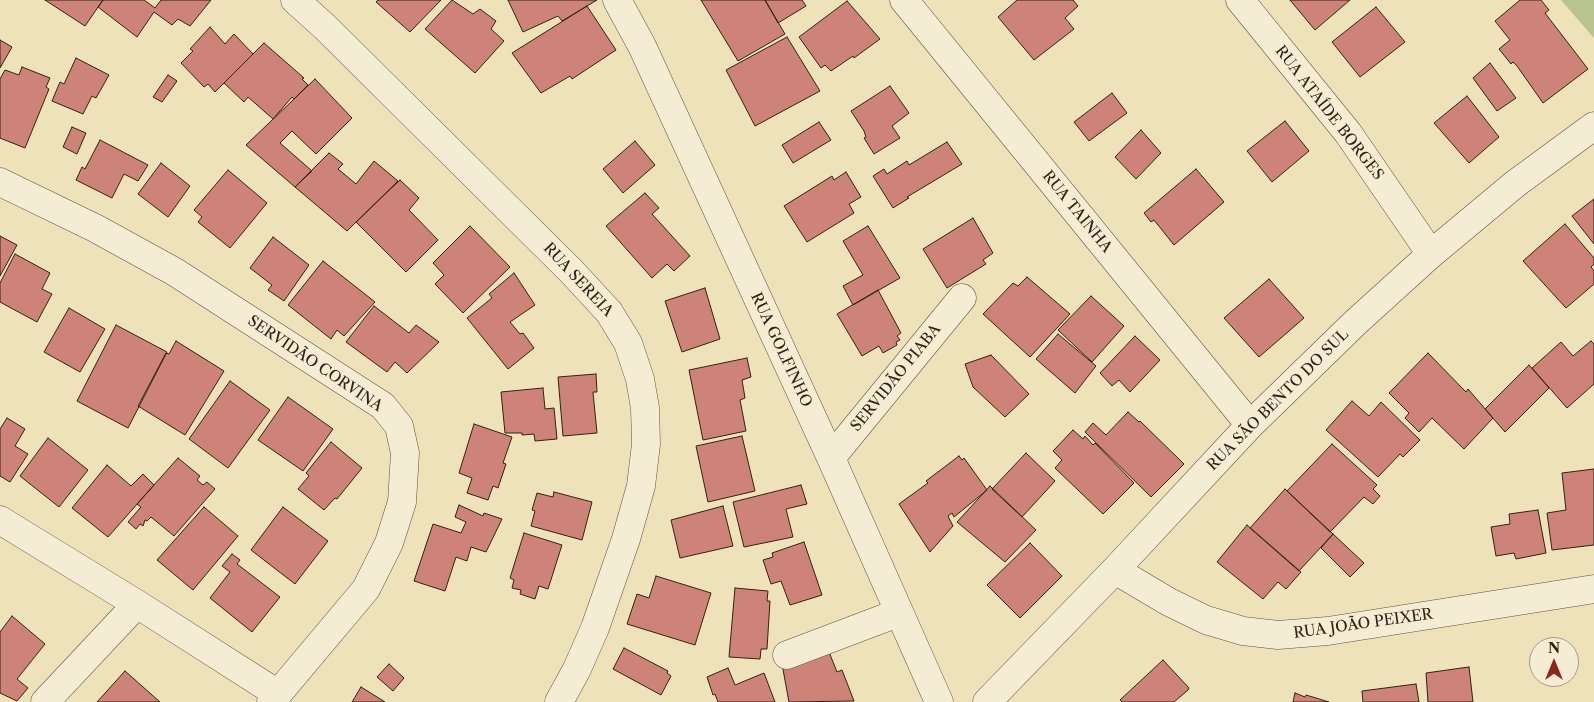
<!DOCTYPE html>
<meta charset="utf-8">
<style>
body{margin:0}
#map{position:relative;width:1594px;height:702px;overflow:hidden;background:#eee2bb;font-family:"Libre Caslon Text",serif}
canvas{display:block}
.north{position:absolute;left:1529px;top:637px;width:50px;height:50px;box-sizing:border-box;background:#f4ecd3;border:1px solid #a79b86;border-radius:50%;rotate:0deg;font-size:14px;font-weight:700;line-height:20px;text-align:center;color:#332113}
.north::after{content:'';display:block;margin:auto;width:18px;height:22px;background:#8f2418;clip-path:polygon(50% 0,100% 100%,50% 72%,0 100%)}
</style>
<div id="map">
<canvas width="1594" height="702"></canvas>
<div class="north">N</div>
</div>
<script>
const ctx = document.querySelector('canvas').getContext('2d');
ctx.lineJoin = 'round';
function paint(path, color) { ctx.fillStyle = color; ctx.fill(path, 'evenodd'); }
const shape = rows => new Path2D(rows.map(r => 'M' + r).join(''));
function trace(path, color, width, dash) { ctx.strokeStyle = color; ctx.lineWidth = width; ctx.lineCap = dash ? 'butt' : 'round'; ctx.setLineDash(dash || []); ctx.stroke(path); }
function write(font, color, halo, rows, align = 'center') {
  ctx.font = font + ' "Libre Caslon Text",serif'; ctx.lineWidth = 4; ctx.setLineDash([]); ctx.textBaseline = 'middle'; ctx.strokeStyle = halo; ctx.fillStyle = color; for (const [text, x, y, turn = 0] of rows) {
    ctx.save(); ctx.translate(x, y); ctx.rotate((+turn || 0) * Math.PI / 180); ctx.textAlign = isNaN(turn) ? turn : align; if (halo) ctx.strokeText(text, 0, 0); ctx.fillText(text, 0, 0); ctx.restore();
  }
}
paint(shape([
 [1561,0,1594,0,1594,38]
]), '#b9c390');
const building = shape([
 [45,0,103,0,85,26,45,0],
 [103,0,144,0,155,8,161,0,211,0,190,26,178,19,172,25,154,12,137,37,98,7,103,0],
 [378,0,441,0,410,32,376,2,378,0],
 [452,0,473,14,480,9,496,21,491,29,504,41,475,73,425,29,452,0],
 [508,0,597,0,562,21,558,16,523,32,508,0],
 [701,0,765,0,785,34,738,61,701,0],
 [765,0,802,0,806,6,778,23,765,0],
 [1017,0,1073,0,1078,6,1065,18,1074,29,1034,60,998,17,1017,0],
 [1290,0,1350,0,1315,30,1290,0],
 [1520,0,1541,0,1549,10,1545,13,1588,69,1543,103,1517,66,1513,62,1511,64,1499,49,1510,40,1495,21,1520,0],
 [847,1,880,39,854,58,853,56,831,71,825,65,821,68,799,37,847,1],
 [587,6,616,50,572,79,570,76,541,93,512,53,587,6],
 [1376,7,1405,42,1360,77,1332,42,1376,7],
 [210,27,225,44,234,34,253,54,215,92,208,84,204,87,181,63,193,51,190,49,210,27],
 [787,37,820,91,755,126,726,70,787,37],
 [0,40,12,47,0,68,0,40],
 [264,43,304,78,302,79,308,85,294,99,292,97,273,119,248,97,244,102,224,83,264,43],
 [76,58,109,75,96,98,92,96,83,114,52,101,60,82,64,84,76,58],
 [1490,63,1516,98,1497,111,1473,78,1490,63],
 [22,67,50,78,46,87,49,89,25,148,0,138,0,79,5,70,19,75,22,67],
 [168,75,177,81,162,102,153,97,168,75],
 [315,79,352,118,316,154,292,131,280,143,312,171,295,187,246,145,315,79],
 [890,86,909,113,892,126,900,138,874,154,864,138,866,137,864,131,851,111,890,86],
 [1112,93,1127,113,1089,141,1074,122,1112,93],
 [1467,96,1499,137,1469,163,1434,123,1467,96],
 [1285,121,1309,151,1272,182,1247,151,1285,121],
 [819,122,831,140,793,163,782,145,819,122],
 [72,127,86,133,77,154,63,147,72,127],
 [1141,130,1161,153,1136,179,1115,157,1141,130],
 [100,140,148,165,138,181,124,174,112,198,76,180,82,167,85,169,100,140],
 [635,141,655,165,623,193,603,169,635,141],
 [947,142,962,164,907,197,909,198,893,208,873,176,884,169,887,174,907,161,909,165,947,142],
 [329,153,343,164,338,169,356,184,374,161,398,181,347,231,295,187,329,153],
 [161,163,190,186,168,217,138,194,161,163],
 [1196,169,1224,202,1174,245,1154,220,1151,222,1144,213,1196,169],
 [228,170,267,203,230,248,198,222,202,217,194,210,228,170],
 [846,172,861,197,849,204,854,213,807,242,784,206,832,176,834,180,846,172],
 [400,180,419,198,409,210,438,240,406,272,356,222,400,180],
 [645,193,659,208,652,214,690,256,674,271,667,264,652,278,606,226,645,193],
 [1594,199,1594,244,1572,216,1594,199],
 [973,218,993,253,983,260,986,264,947,288,923,249,973,218],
 [1565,224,1594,258,1594,264,1591,267,1594,271,1594,284,1566,308,1523,261,1565,224],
 [470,226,510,267,463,313,435,284,444,275,433,263,470,226],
 [868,226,900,278,853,305,843,286,863,275,843,241,868,226],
 [0,236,17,245,0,276,0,236],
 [273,237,309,265,284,301,268,290,272,285,250,268,273,237],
 [15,254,50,273,42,289,52,294,37,322,0,302,0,283,15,254],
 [323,261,375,302,344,336,337,330,331,339,288,305,323,261],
 [514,273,535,305,510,322,520,334,523,333,534,348,508,369,467,318,492,298,489,294,514,273],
 [1027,277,1070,314,1030,357,983,314,1013,283,1018,286,1027,277],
 [1269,279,1304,318,1259,357,1224,318,1269,279],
 [705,288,720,339,682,352,665,301,705,288],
 [878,290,901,333,897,336,900,340,896,342,897,345,883,353,879,346,862,356,837,314,878,290],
 [1091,296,1124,326,1092,362,1058,330,1091,296],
 [374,306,409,333,416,325,439,342,407,373,395,362,387,372,346,342,374,306],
 [69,308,105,329,80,372,44,352,69,308],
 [116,325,167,352,128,428,77,401,116,325],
 [1058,334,1096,366,1075,393,1036,359,1058,334],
 [1135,336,1160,360,1130,392,1119,380,1112,386,1100,373,1135,336],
 [176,341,224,371,185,435,138,406,166,353,169,354,176,341],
 [1591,341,1594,344,1594,384,1567,408,1532,368,1561,342,1573,356,1591,341],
 [1428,353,1466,392,1468,389,1493,418,1464,449,1432,418,1419,432,1405,418,1409,413,1389,393,1428,353],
 [991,355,1029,394,1005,417,973,387,965,364,991,355],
 [747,358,751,377,742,380,745,398,740,400,746,431,703,440,689,370,747,358],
 [1529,365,1549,388,1505,432,1485,409,1529,365],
 [596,374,597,392,593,392,597,433,563,436,558,377,596,374],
 [230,381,270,410,228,468,189,439,230,381],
 [543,388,545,409,554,408,557,439,535,441,534,434,522,435,522,433,505,433,501,392,543,388],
 [288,397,333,429,303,471,258,440,288,397],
 [1352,401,1369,416,1381,402,1420,440,1403,457,1400,454,1378,477,1326,430,1352,401],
 [1128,412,1139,422,1140,421,1184,464,1151,497,1085,432,1093,423,1106,435,1128,412],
 [7,418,25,429,15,446,28,454,10,482,0,476,0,429,7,418],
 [474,424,512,437,503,463,506,464,498,488,493,486,488,500,467,493,472,478,459,473,474,424],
 [1073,430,1083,439,1085,436,1093,445,1095,443,1134,483,1103,514,1055,468,1062,460,1053,451,1073,430],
 [742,436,755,491,708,502,696,446,742,436],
 [48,438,88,470,59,507,20,476,48,438],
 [331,442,362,468,337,499,335,498,324,510,298,489,309,476,306,473,331,442],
 [1332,444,1377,485,1373,489,1380,496,1373,504,1364,497,1330,532,1287,491,1332,444],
 [1026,453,1055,481,1022,517,992,489,1026,453],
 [959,456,962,460,964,458,987,490,954,517,952,513,948,516,953,526,930,552,899,504,928,483,926,481,959,456],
 [178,458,200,476,197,480,203,485,207,482,215,489,174,536,151,517,147,521,145,520,143,526,140,524,136,529,128,522,141,507,137,504,178,458],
 [107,465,131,486,143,474,154,485,108,537,72,508,107,465],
 [1594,469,1594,545,1552,550,1547,513,1566,510,1562,473,1594,469],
 [801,485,807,504,786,509,793,537,744,547,733,502,801,485],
 [990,486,1036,530,1005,562,957,522,990,486],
 [1285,489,1333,534,1299,571,1250,528,1285,489],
 [554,492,592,502,582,540,531,526,535,511,532,510,537,493,553,497,554,492],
 [459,505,483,516,484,513,502,519,486,552,471,547,467,561,456,557,445,591,414,581,433,524,461,533,466,522,455,517,459,505],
 [723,506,733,546,680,558,671,520,723,506],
 [204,507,238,536,193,590,157,560,204,507],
 [283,507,328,541,295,584,251,550,283,507],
 [1538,510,1546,553,1516,559,1514,553,1496,556,1491,527,1510,524,1509,514,1538,510],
 [1247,525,1301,572,1286,589,1278,582,1263,599,1217,562,1247,525],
 [524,533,562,545,548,589,539,586,535,599,520,594,521,590,512,588,514,580,510,578,524,533],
 [1333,534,1364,563,1350,577,1321,548,1333,534],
 [804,542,822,595,790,605,781,581,771,584,763,560,773,557,772,553,804,542],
 [1030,543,1062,576,1020,618,987,585,1030,543],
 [232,554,240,560,237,564,280,597,252,632,210,598,230,572,222,566,232,554],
 [656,576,711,593,695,645,627,624,637,594,649,598,656,576],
 [735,588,768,591,767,601,770,601,767,649,761,649,760,659,729,657,735,588],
 [12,616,45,644,17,679,28,688,17,701,0,693,0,632,12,616],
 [827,647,837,672,842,670,854,701,789,702,782,664,827,647],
 [624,648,668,671,667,673,671,676,661,695,613,669,624,648],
 [1163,660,1189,688,1188,690,1174,702,1122,702,1120,700,1163,660],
 [389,664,404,678,393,691,377,677,389,664],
 [1469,667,1473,702,1428,702,1426,673,1469,667],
 [728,668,735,685,764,673,775,702,718,702,715,694,713,695,707,677,728,668],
 [125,671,160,702,97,702,125,671],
 [1416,684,1419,702,1363,702,1362,691,1416,684],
 [361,687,385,702,352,702,361,687],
 [1295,693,1305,697,1306,695,1329,702,1293,702,1295,693]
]);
paint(building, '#cd8377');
trace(building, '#332113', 1);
const minor = shape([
 [295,0,325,27,572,272,609,312,628,343,640,379,645,408,646,444,641,486,626,539,595,628,577,669,559,702],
 [617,0,642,46,831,458,939,702],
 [904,0,1250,425],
 [1240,0,1348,133,1431,254],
 [0,182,95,228,175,272,383,406,399,426,405,453,402,502,389,543,366,589,271,702],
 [831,458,962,298],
 [0,520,137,604,278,694],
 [1115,570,1169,602,1206,620,1243,631,1278,635,1328,631,1594,589],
 [787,655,898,613],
 [45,702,137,604],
 [987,702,1115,570,1250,425,1356,322,1431,254,1515,184,1594,126]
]);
trace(minor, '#62513d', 29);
trace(minor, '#f4ecd3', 28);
write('15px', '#332113', '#f4ecd3', [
 ["RUA ATAÍDE BORGES",1329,113,52],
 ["RUA TAINHA",1077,212,51],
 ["RUA SEREIA",578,280,47],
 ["RUA GOLFINHO",781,350,65],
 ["SERVIDÃO CORVINA",315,364,34],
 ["SERVIDÃO PIABA",896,378,-51],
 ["RUA SÃO BENTO DO SUL",1278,400,-45],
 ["RUA JOÃO PEIXER",1363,624,-8]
]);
</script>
